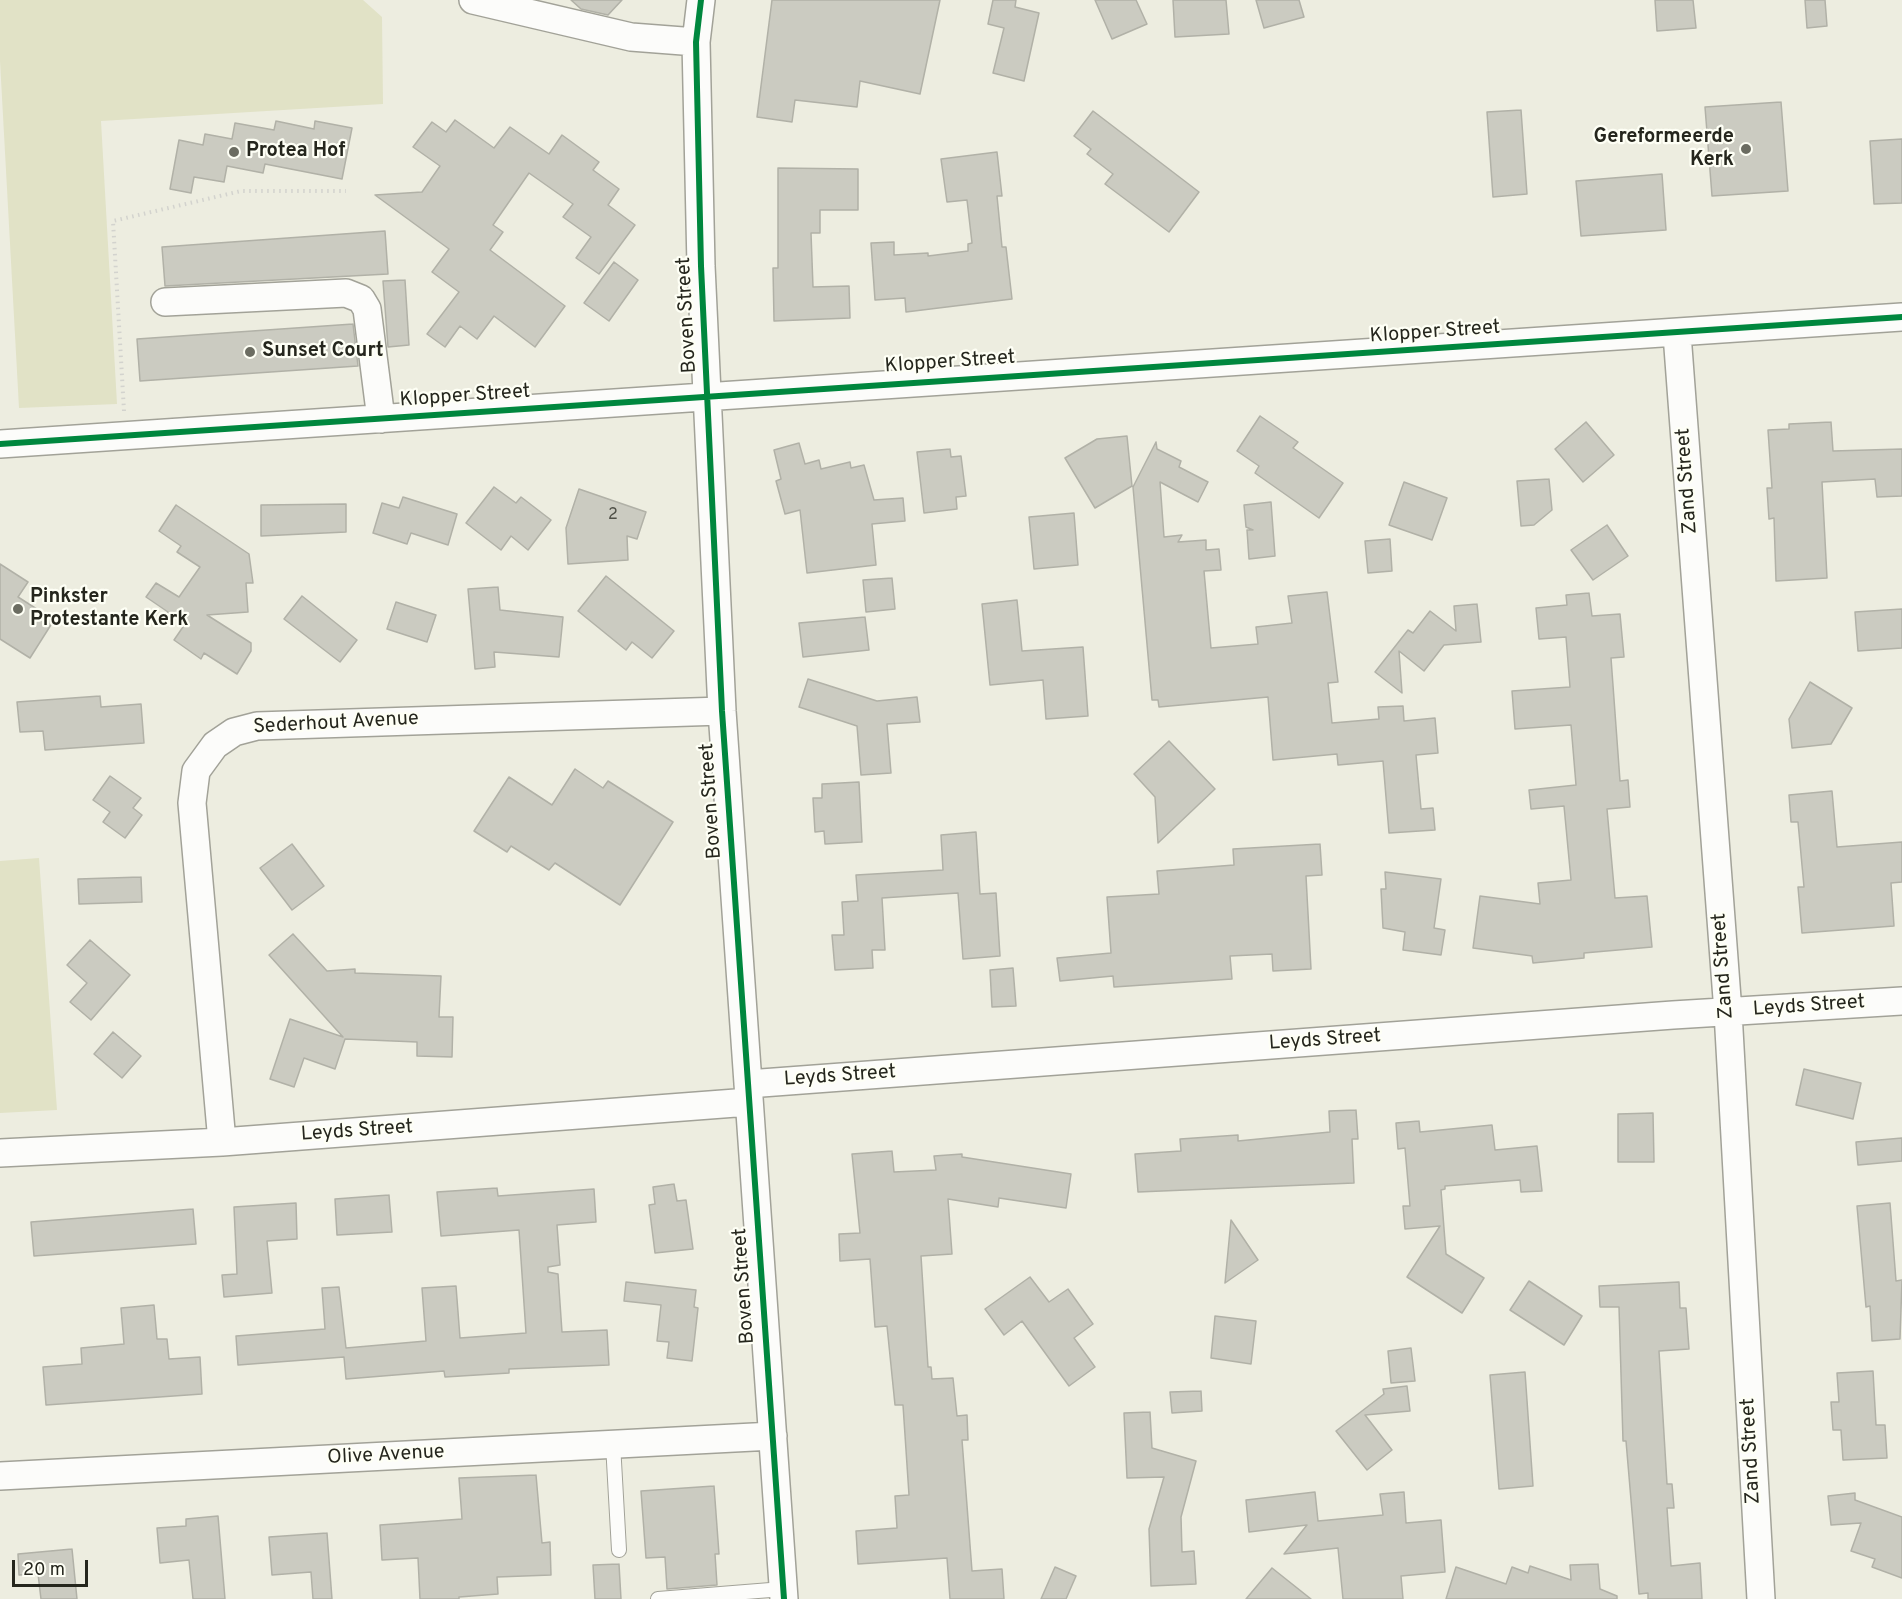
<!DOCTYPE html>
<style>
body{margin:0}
#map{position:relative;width:1902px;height:1599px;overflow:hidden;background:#edede0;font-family:Overpass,sans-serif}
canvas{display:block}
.scale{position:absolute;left:12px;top:1560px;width:76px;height:27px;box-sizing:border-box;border:3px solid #25261d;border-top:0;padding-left:8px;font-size:18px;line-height:21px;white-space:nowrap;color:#25261d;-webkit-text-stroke:4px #fefff5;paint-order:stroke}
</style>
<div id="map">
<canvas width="1902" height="1599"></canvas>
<div class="scale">20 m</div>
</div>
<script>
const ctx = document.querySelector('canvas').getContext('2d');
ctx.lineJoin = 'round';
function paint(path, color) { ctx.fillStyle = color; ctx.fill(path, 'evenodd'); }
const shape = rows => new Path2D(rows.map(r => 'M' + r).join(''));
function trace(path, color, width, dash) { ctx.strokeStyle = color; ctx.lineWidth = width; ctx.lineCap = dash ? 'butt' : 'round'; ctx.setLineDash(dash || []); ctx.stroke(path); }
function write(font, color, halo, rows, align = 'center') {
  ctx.font = font + ' Overpass,sans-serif'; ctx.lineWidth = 4.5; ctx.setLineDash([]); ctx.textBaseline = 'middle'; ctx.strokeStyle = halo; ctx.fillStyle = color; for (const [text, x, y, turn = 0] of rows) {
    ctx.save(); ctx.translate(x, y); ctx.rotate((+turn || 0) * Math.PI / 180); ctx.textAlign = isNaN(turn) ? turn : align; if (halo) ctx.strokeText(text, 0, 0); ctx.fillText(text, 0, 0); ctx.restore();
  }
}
paint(shape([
 [0,0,363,0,382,17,383,104,101,121,117,404,19,408,0,61],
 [39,858,57,1110,0,1113,0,861]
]), '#e1e2c6');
const building = shape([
 [571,0,622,0,608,15,581,9,571,0],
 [772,0,940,0,920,94,860,81,857,107,795,100,792,122,757,117,772,0],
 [993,0,1016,0,1015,7,1039,13,1024,81,993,73,1004,28,988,24,993,0],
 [1095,0,1136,0,1147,24,1112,39,1095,0],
 [1173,0,1226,0,1229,34,1175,37,1173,0],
 [1256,0,1299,0,1304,17,1264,28,1256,0],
 [1655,0,1693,0,1696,28,1657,31,1655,0],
 [1805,0,1825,0,1827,26,1807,28,1805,0],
 [1781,102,1788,191,1712,196,1705,107,1781,102],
 [1521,110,1527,194,1493,197,1487,112,1521,110],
 [1093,111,1199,192,1169,232,1105,184,1113,174,1087,154,1091,149,1074,136,1093,111],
 [455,120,494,148,510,127,549,154,562,135,599,162,593,170,619,189,608,205,635,225,599,274,576,258,591,237,563,217,573,204,529,173,493,225,503,232,490,250,565,306,535,347,494,316,477,339,460,326,445,347,427,334,459,292,432,272,449,249,375,195,422,192,440,166,413,147,432,122,446,132,455,120],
 [276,121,314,129,315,121,352,128,342,179,265,164,263,173,227,166,224,182,194,177,191,193,170,189,179,140,203,145,205,134,232,139,235,123,274,130,276,121],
 [1902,139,1902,203,1874,204,1870,141,1902,139],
 [997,152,1002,196,997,196,1002,247,1006,247,1012,299,906,312,905,298,875,300,871,243,894,242,894,255,928,253,928,256,968,251,968,244,972,243,967,200,947,202,941,159,997,152],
 [778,168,858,169,858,210,820,210,820,233,811,233,813,287,849,286,850,318,774,321,773,268,778,268,778,168],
 [1662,174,1666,230,1581,236,1576,181,1662,174],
 [385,231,388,274,165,286,162,247,385,231],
 [614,262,638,280,609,321,584,303,614,262],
 [405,280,409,345,388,347,383,281,405,280],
 [353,324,358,366,140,381,137,339,353,324],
 [1260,416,1298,442,1293,448,1343,483,1319,518,1255,473,1259,466,1237,451,1260,416],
 [1586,422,1614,455,1583,482,1555,449,1586,422],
 [1831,422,1833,451,1902,449,1902,496,1877,497,1875,479,1822,482,1827,578,1776,581,1774,518,1769,519,1767,488,1772,488,1768,430,1789,429,1789,424,1831,422],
 [1127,436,1132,486,1095,508,1065,458,1097,439,1127,436],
 [1156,442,1157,449,1181,461,1179,467,1208,482,1198,502,1160,482,1164,537,1182,535,1178,542,1206,540,1206,550,1219,549,1221,570,1204,571,1211,648,1258,644,1256,627,1292,623,1288,596,1327,592,1338,682,1328,683,1332,723,1379,719,1378,707,1403,706,1404,721,1435,718,1438,753,1416,755,1421,809,1433,808,1435,830,1389,833,1383,761,1338,765,1337,754,1273,760,1268,697,1159,707,1158,700,1152,700,1133,487,1156,442],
 [799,443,805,464,819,460,821,469,850,462,851,468,864,465,874,500,903,498,905,521,872,524,876,565,807,573,800,510,785,514,776,481,781,479,774,450,799,443],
 [950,449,951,457,961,456,966,496,956,497,957,509,924,513,917,452,950,449],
 [1549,479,1552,510,1534,525,1521,526,1517,481,1549,479],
 [1404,482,1447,498,1432,540,1389,525,1404,482],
 [494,487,516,503,521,497,551,520,528,550,511,536,501,550,466,523,494,487],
 [579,489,646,512,637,539,627,536,628,560,568,564,566,528,579,489],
 [403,497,457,514,448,545,411,533,407,544,373,533,382,503,399,508,403,497],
 [1271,502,1275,556,1249,559,1247,530,1253,530,1246,527,1244,505,1271,502],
 [346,504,346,532,261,536,261,505,346,504],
 [176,505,249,554,253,583,246,583,248,612,207,615,251,643,251,651,237,674,204,653,201,659,174,640,185,624,175,617,164,618,168,612,146,597,156,583,179,597,200,567,177,552,181,546,159,531,176,505],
 [1074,513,1078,565,1034,569,1029,517,1074,513],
 [1607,525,1628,556,1593,580,1571,550,1607,525],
 [1390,539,1392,571,1368,573,1365,541,1390,539],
 [0,564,28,582,18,597,54,620,30,658,0,639,0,564],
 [606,576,674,631,652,658,632,642,626,650,578,611,606,576],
 [892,578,895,609,866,612,863,580,892,578],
 [498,587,500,610,563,617,559,657,494,652,495,667,475,669,468,589,498,587],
 [1589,593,1592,616,1620,614,1624,657,1611,658,1620,781,1628,780,1630,807,1607,809,1615,898,1647,896,1652,947,1584,953,1584,958,1533,963,1532,956,1473,948,1480,896,1540,904,1538,883,1571,880,1564,806,1531,809,1529,790,1576,785,1571,725,1515,729,1512,691,1570,687,1566,637,1539,639,1536,608,1567,605,1566,595,1589,593],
 [302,596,357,640,340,662,284,619,302,596],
 [1017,600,1022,651,1083,647,1088,716,1046,719,1043,680,990,685,982,604,1017,600],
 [396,602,436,615,427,642,387,629,396,602],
 [1477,604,1481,642,1444,645,1424,671,1399,651,1402,693,1375,672,1408,630,1413,633,1430,611,1456,631,1454,606,1477,604],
 [1902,609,1902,648,1858,651,1855,612,1902,609],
 [865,617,869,650,803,657,799,623,865,617],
 [808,679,877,701,917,697,920,722,887,724,891,773,861,775,857,726,799,707,808,679],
 [1810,682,1852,708,1831,744,1792,748,1789,719,1810,682],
 [100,696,101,707,141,704,144,743,45,750,43,731,20,732,17,702,100,696],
 [1169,741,1215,789,1158,843,1155,797,1134,774,1169,741],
 [575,769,603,788,608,781,673,822,620,905,555,863,549,870,511,846,507,852,474,831,509,777,552,805,575,769],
 [110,776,141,798,133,808,142,815,125,838,103,822,110,812,93,800,110,776],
 [859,782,862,842,825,844,824,831,815,832,813,798,822,798,822,784,859,782],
 [1832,791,1837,847,1902,842,1902,882,1891,883,1894,926,1802,933,1798,887,1804,887,1798,822,1791,822,1789,795,1832,791],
 [976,832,980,894,996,893,1000,956,963,959,958,893,882,898,885,950,872,950,873,968,835,970,832,935,844,935,842,902,858,901,856,875,943,870,941,835,976,832],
 [292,844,324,886,292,910,260,868,292,844],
 [1320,844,1322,875,1306,876,1311,969,1273,971,1272,954,1230,956,1232,979,1114,987,1113,976,1060,981,1057,958,1111,953,1107,897,1159,894,1157,871,1234,865,1233,849,1320,844],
 [1385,872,1441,879,1434,928,1445,930,1441,955,1403,950,1405,932,1383,928,1381,889,1386,889,1385,872],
 [141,877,142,902,79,904,78,879,141,877],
 [293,934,327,971,355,969,355,973,441,976,439,1017,453,1017,452,1057,417,1056,417,1042,345,1039,335,1069,304,1058,294,1087,270,1079,290,1019,343,1037,269,955,293,934],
 [90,940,130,975,91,1020,70,1002,87,983,67,965,90,940],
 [1013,968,1016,1006,992,1007,990,970,1013,968],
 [113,1032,141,1056,122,1078,94,1054,113,1032],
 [1804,1069,1861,1083,1853,1119,1796,1105,1804,1069],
 [1356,1110,1358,1139,1352,1139,1354,1183,1138,1192,1135,1154,1181,1151,1180,1139,1238,1135,1238,1141,1330,1132,1329,1111,1356,1110],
 [1653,1113,1654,1162,1618,1162,1618,1114,1653,1113],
 [1419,1121,1420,1132,1492,1125,1495,1150,1537,1146,1542,1191,1521,1192,1520,1180,1445,1186,1445,1189,1441,1190,1446,1254,1484,1278,1462,1313,1407,1277,1440,1226,1405,1229,1403,1206,1410,1206,1405,1148,1398,1149,1396,1123,1419,1121],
 [1902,1138,1902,1161,1858,1165,1856,1142,1902,1138],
 [892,1151,894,1172,936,1170,934,1156,962,1154,962,1157,1071,1174,1066,1208,999,1198,998,1207,948,1199,952,1254,921,1256,928,1367,931,1367,932,1379,953,1378,957,1416,967,1415,968,1440,962,1440,972,1571,1002,1569,1004,1599,950,1599,947,1558,858,1564,856,1531,897,1528,895,1496,909,1495,903,1405,895,1405,887,1326,875,1327,870,1259,840,1261,839,1234,860,1233,852,1154,892,1151],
 [674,1184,677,1201,686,1200,693,1249,655,1253,649,1205,655,1204,653,1187,674,1184],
 [497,1188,498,1196,594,1189,596,1222,557,1225,560,1265,548,1267,548,1272,558,1274,562,1332,607,1330,609,1365,509,1369,509,1373,445,1377,444,1371,346,1379,344,1357,238,1365,236,1336,325,1329,322,1288,339,1287,346,1348,426,1341,422,1288,456,1286,460,1338,526,1333,519,1230,441,1236,437,1192,497,1188],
 [389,1195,392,1232,337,1235,335,1199,389,1195],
 [296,1203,297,1239,267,1241,272,1293,224,1297,222,1275,237,1274,234,1207,296,1203],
 [1890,1203,1896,1281,1902,1280,1900,1339,1872,1341,1870,1306,1866,1307,1857,1206,1890,1203],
 [193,1209,196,1244,34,1256,31,1222,193,1209],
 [1231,1220,1258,1260,1225,1283,1231,1220],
 [1030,1277,1049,1302,1068,1289,1093,1324,1074,1338,1095,1367,1069,1386,1022,1321,1004,1335,985,1309,1030,1277],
 [1529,1281,1582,1316,1564,1345,1510,1310,1529,1281],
 [626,1282,696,1290,694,1307,698,1308,692,1361,667,1358,669,1342,657,1341,661,1305,624,1301,626,1282],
 [1679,1282,1680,1308,1686,1308,1689,1349,1659,1351,1667,1484,1672,1484,1674,1508,1667,1508,1671,1566,1700,1563,1702,1599,1648,1599,1648,1593,1639,1594,1626,1441,1623,1441,1619,1307,1600,1307,1599,1286,1679,1282],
 [154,1305,157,1339,167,1339,169,1359,200,1357,202,1394,46,1405,43,1367,82,1364,81,1348,124,1344,121,1308,154,1305],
 [1215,1316,1256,1321,1251,1364,1211,1358,1215,1316],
 [1411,1348,1415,1381,1391,1383,1388,1351,1411,1348],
 [1873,1371,1876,1425,1885,1425,1887,1458,1843,1460,1841,1430,1833,1430,1831,1402,1839,1402,1837,1373,1873,1371],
 [1525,1372,1533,1486,1499,1489,1490,1375,1525,1372],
 [1407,1386,1410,1411,1365,1415,1392,1450,1367,1470,1336,1431,1384,1394,1383,1389,1407,1386],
 [1201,1391,1202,1411,1172,1413,1170,1392,1201,1391],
 [1150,1412,1152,1448,1196,1461,1181,1517,1182,1552,1194,1551,1196,1584,1151,1586,1149,1529,1164,1477,1127,1478,1124,1413,1150,1412],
 [536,1475,542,1543,550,1542,551,1575,497,1577,498,1594,459,1597,459,1599,420,1599,418,1558,382,1560,380,1525,462,1519,459,1478,536,1475],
 [714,1486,719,1554,715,1554,717,1585,667,1589,665,1557,646,1558,641,1491,714,1486],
 [1315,1492,1318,1521,1383,1515,1380,1494,1404,1492,1406,1523,1441,1520,1445,1572,1401,1576,1403,1599,1343,1599,1338,1548,1284,1554,1307,1525,1249,1532,1246,1500,1315,1492],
 [1855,1493,1855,1500,1902,1517,1902,1578,1872,1567,1875,1559,1851,1551,1861,1523,1831,1525,1828,1496,1855,1493],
 [218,1516,225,1599,193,1599,189,1560,160,1563,157,1528,186,1526,186,1519,218,1516],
 [327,1533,332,1599,313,1599,311,1572,272,1575,269,1537,327,1533],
 [72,1549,77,1599,41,1599,38,1574,19,1575,18,1554,72,1549],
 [619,1564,621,1599,595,1599,593,1565,619,1564],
 [1598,1564,1600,1589,1617,1596,1617,1599,1446,1599,1456,1567,1506,1584,1512,1567,1528,1573,1530,1566,1571,1580,1570,1565,1598,1564],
 [1055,1567,1076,1576,1066,1599,1041,1599,1055,1567],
 [1272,1568,1311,1599,1246,1599,1272,1568]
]);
paint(building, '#cbcbc1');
trace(building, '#b1b1a7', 1.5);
const lane = shape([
 [613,1444,619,1550],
 [658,1599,783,1589]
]);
const street = shape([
 [473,0,631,37,696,42],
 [701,0,696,42,701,266,722,711,784,1599],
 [165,302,346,293,361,299,367,309,381,419],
 [1677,334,1728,1012,1761,1599],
 [0,444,1902,317],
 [748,1084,1673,1015,1902,1001],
 [222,1142,192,803,196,771,215,745,234,732,257,726,722,711],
 [0,1153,222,1142,749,1102],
 [0,1476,773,1436]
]);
trace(lane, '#a2a298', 16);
trace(street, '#a2a298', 30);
trace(shape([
 [124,411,113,221,241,191,346,191]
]), '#d3d3ce', 4, [1.5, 4.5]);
trace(lane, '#fcfcfa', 14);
trace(street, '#fcfcfa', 27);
trace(shape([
 [701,0,696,42,701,266,722,711,784,1599],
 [0,444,1902,317]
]), '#00873e', 6);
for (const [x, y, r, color] of [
 [1746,149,6,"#6b6c61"],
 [234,152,6,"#6b6c61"],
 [250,352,6,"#6b6c61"],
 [18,609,6,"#6b6c61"]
]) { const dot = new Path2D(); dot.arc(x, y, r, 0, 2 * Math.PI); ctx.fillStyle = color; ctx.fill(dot); trace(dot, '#fefff5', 2); }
write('16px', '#4e4f46', null, [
 ["2",613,516]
]);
write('bold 20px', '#25261d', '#fefff5', [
 ["Gereformeerde",1734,138,"right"],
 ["Kerk",1734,161,"right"],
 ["Protea Hof",246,152],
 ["Sunset Court",262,352],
 ["Pinkster",30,598],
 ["Protestante Kerk",30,621]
], 'left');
write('20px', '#25261d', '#fefff5', [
 ["Boven Street",688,315,-93],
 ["Klopper Street",1435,333,-4],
 ["Klopper Street",950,363,-4],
 ["Klopper Street",465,397,-4],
 ["Zand Street",1688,481,-94],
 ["Sederhout Avenue",336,724,-3],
 ["Boven Street",712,801,-94],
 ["Zand Street",1724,966,-94],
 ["Leyds Street",1809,1007,-4],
 ["Leyds Street",1325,1041,-4],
 ["Leyds Street",840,1077,-4],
 ["Leyds Street",357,1132,-4],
 ["Boven Street",745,1286,-94],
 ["Zand Street",1752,1451,-93],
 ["Olive Avenue",386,1456,-3]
]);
</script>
